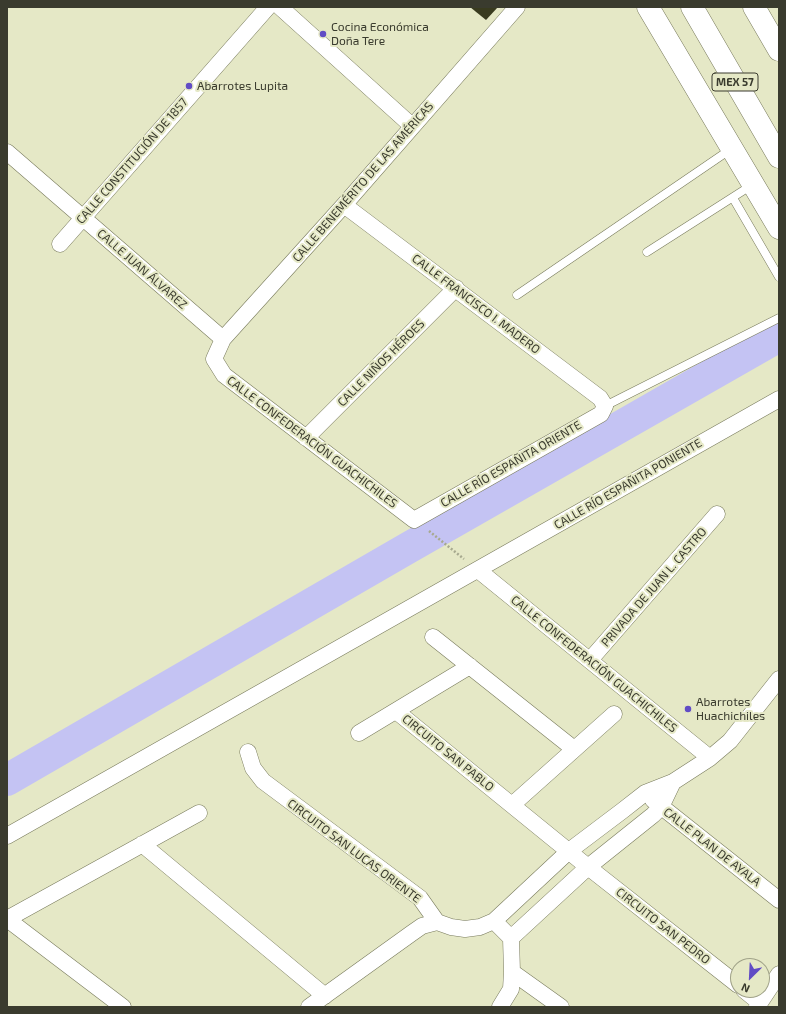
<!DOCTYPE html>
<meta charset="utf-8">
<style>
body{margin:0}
#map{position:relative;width:786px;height:1014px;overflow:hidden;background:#e5e8c6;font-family:"Exo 2",sans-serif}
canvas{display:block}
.frame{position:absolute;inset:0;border:8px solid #3a3b2e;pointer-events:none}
.north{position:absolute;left:730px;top:958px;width:40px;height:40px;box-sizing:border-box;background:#e5e8c6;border:1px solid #a1a389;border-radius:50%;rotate:204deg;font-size:11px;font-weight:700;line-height:16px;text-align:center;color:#3a3b2e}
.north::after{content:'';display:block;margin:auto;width:14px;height:18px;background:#614cc5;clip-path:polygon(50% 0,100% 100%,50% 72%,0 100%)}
</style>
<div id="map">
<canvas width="786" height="1014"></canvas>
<div class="frame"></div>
<div class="north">N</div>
</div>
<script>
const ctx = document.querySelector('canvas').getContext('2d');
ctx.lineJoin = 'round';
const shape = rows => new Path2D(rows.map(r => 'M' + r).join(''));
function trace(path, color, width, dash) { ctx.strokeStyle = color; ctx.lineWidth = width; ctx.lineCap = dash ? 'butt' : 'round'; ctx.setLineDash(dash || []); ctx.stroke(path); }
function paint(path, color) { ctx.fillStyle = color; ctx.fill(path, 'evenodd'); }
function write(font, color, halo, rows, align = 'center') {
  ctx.font = font + ' "Exo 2",sans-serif'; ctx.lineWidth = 4; ctx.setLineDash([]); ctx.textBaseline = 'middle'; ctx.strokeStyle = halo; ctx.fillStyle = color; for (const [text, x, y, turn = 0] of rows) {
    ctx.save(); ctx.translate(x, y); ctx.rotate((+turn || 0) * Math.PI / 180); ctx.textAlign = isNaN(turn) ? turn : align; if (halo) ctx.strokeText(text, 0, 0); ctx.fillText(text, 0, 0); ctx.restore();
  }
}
trace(shape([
 [7,780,408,548,779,336]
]), '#c4c3f3', 32);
paint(shape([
 [470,7,498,7,486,20]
]), '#393b1f');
const lane = shape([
 [733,198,779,277],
 [647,252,752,185],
 [517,295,731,149],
 [605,406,779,318]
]);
const street = shape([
 [280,7,412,126],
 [7,152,223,339],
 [344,205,600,398,605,406,601,414,414,520,224,375,214,359,223,339,344,205,517,7],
 [60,244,268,7],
 [306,438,456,288],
 [478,570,710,758],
 [433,637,574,749],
 [590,660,717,514],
 [396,711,588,867,738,985],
 [359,733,470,666],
 [248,752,253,768,263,781,420,898,437,922],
 [653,800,779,900],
 [512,805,614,714],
 [7,836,779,399],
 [142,844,325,996],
 [7,919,199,813],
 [7,919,123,1007],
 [494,921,511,938,512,972,511,989,500,1007],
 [437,922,451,927,465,929,480,927,494,921,569,851,622,811,645,793,673,782,710,758,730,741,779,679],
 [511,938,588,867,653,815,661,807,673,782],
 [512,972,561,1007],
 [744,990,760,1003],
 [309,1007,412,933,422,926,437,922],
 [757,1007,779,974]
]);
const secondary = shape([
 [648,7,779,228]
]);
const highway = shape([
 [692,7,779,157],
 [754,7,779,50]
]);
trace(lane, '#787a5c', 9);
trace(street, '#787a5c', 17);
trace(secondary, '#787a5c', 23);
trace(highway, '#787a5c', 23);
trace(shape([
 [429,531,464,559]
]), '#a7a98f', 2.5, [2, 2]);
trace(lane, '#fff', 8);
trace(street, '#fff', 16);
trace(secondary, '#fff', 22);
trace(highway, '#fff', 22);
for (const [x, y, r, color] of [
 [323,34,4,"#614cc5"],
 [189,86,4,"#614cc5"],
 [688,709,4,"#614cc5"]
]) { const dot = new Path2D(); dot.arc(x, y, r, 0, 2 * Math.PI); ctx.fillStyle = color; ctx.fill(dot); trace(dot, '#e5e8c6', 1.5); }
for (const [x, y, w] of [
 [735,82,46]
]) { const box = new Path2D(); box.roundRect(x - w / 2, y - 9, w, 18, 3); ctx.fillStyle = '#e5e8c6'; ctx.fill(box); trace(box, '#3a3b2e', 1); }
write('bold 11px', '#3a3b2e', null, [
 ["MEX 57",735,82]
]);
write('12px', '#3a3b2e', '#e5e8c6', [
 ["Cocina Económica",331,27],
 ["Doña Tere",331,41],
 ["Abarrotes Lupita",197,86],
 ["Abarrotes",696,702],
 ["Huachichiles",696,716]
], 'left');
write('12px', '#3a3b2e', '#e5e8c6', [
 ["CALLE CONSTITUCIÓN DE 1857",132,161,-49],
 ["CALLE BENEMÉRITO DE LAS AMÉRICAS",363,182,-49],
 ["CALLE JUAN ÁLVAREZ",142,269,41],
 ["CALLE FRANCISCO I. MADERO",476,304,37],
 ["CALLE NIÑOS HÉROES",381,363,-45],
 ["CALLE CONFEDERACIÓN GUACHICHILES",312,442,37],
 ["CALLE RÍO ESPAÑITA ORIENTE",511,464,-30],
 ["CALLE RÍO ESPAÑITA PONIENTE",628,484,-30],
 ["PRIVADA DE JUAN L. CASTRO",654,587,-49],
 ["CALLE CONFEDERACIÓN GUACHICHILES",594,664,39],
 ["CIRCUITO SAN PABLO",448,753,39],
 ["CALLE PLAN DE AYALA",712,847,38],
 ["CIRCUITO SAN LUCAS ORIENTE",354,851,37],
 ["CIRCUITO SAN PEDRO",663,926,38]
]);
</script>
